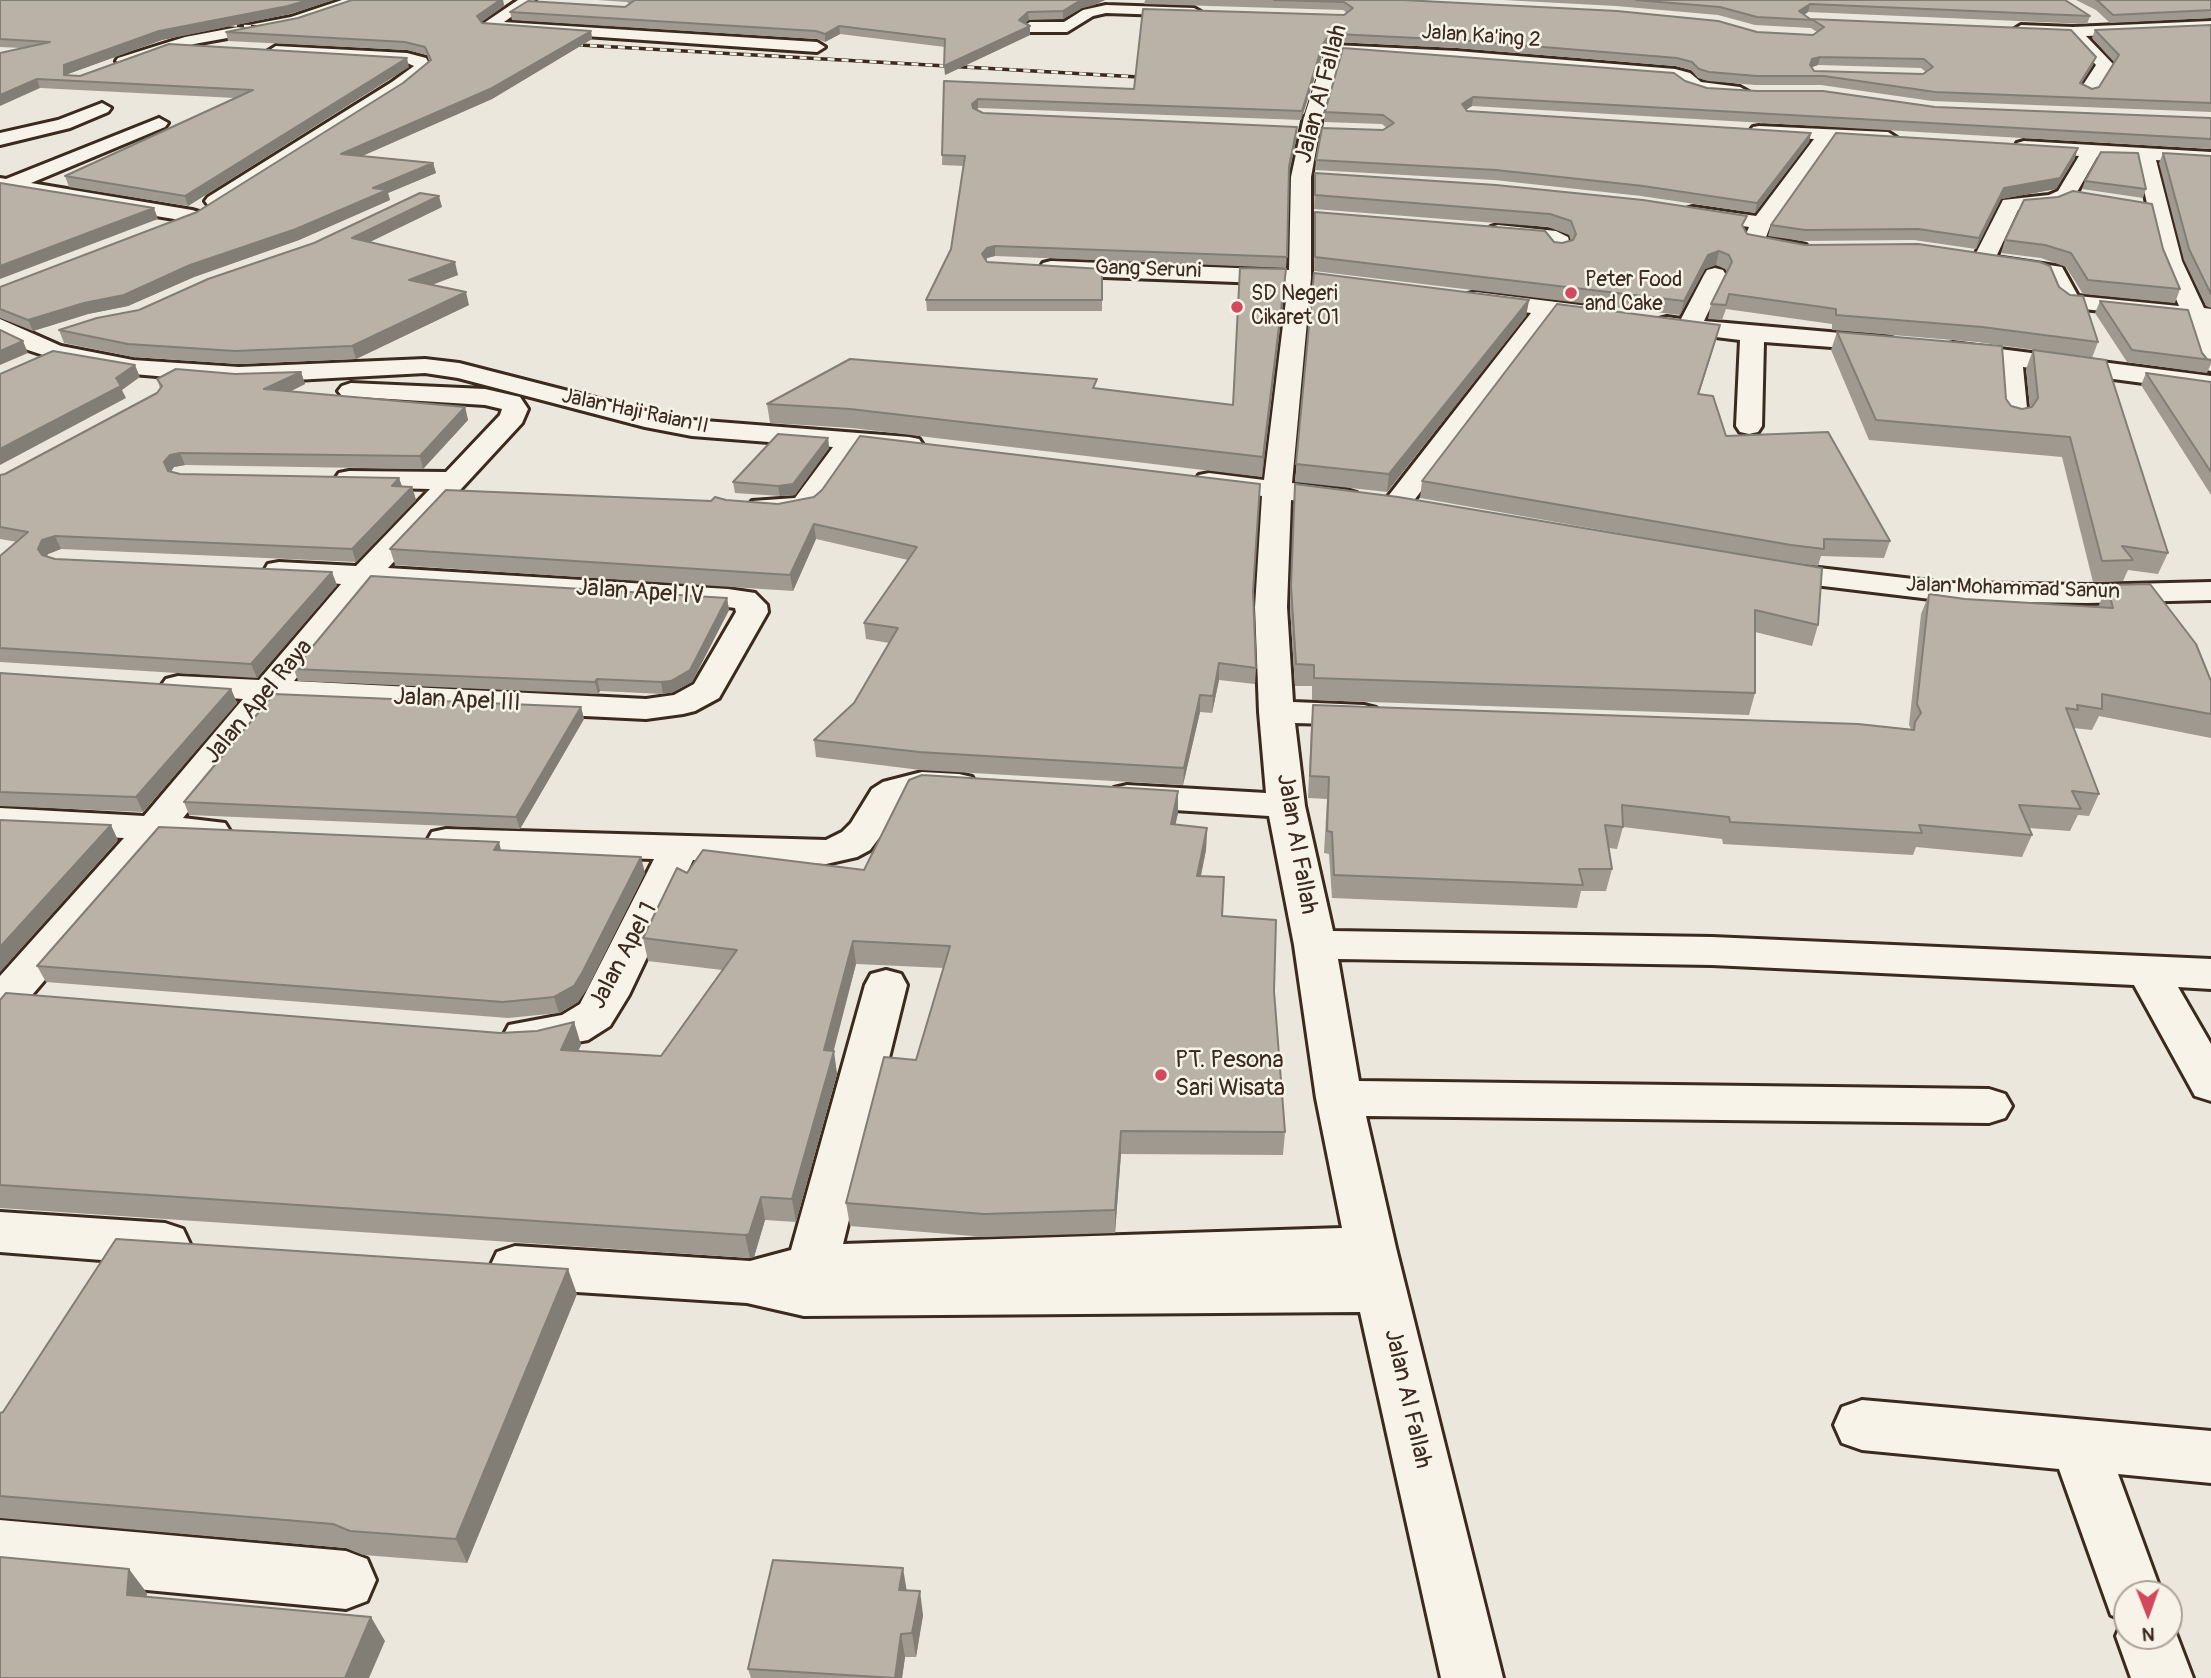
<!DOCTYPE html>
<style>
body{margin:0}
#map{position:relative;width:2211px;height:1678px;overflow:hidden;background:#ece7dc;font-family:Pangolin,sans-serif}
canvas{display:block}
.north{position:absolute;left:2113px;top:1580px;width:70px;height:70px;box-sizing:border-box;background:#f7f3e8;border:2px solid #aca397;border-radius:50%;rotate:179deg;font-size:19px;font-weight:700;line-height:28px;text-align:center;color:#3b2a1e}
.north::after{content:'';display:block;margin:auto;width:24px;height:32px;background:#d1495b;clip-path:polygon(50% 0,100% 100%,50% 72%,0 100%)}
</style>
<div id="map">
<canvas width="2211" height="1678"></canvas>
<div class="north">N</div>
</div>
<script>
const ctx = document.querySelector('canvas').getContext('2d');
ctx.lineJoin = 'round';
const shape = rows => new Path2D(rows.map(r => 'M' + r).join(''));
function trace(path, color, width, dash) { ctx.strokeStyle = color; ctx.lineWidth = width; ctx.lineCap = dash ? 'butt' : 'round'; ctx.setLineDash(dash || []); ctx.stroke(path); }
function paint(path, color) { ctx.fillStyle = color; ctx.fill(path, 'evenodd'); }
function write(font, color, halo, rows, align = 'center') {
  ctx.font = font + ' Pangolin,sans-serif'; ctx.lineWidth = 5; ctx.setLineDash([]); ctx.textBaseline = 'middle'; ctx.strokeStyle = halo; ctx.fillStyle = color; for (const [text, x, y, turn = 0] of rows) {
    ctx.save(); ctx.translate(x, y); ctx.rotate((+turn || 0) * Math.PI / 180); ctx.textAlign = isNaN(turn) ? turn : align; if (halo) ctx.strokeText(text, 0, 0); ctx.fillText(text, 0, 0); ctx.restore();
  }
}
const minor = shape([
 [342,0,363,0,361,3,294,26,194,44,124,66,116,61,118,58,185,37,291,17,342,0],
 [518,0,535,0,504,22,817,42,825,47,817,52,484,29,481,26,484,23,518,0],
 [1106,5,1194,8,1201,12,1194,16,1106,13,1093,16,1067,32,1030,32,1022,27,1030,22,1064,22,1083,10,1106,5],
 [2211,21,2211,31,2086,36,2113,64,2094,95,2088,96,2079,91,2096,65,2069,36,2021,35,2013,30,2021,25,2073,27,2211,21],
 [1335,45,1457,51,1675,69,1690,73,1701,82,1740,87,1749,92,1740,97,1696,92,1673,79,1329,53,1327,50,1335,45],
 [276,46,407,53,426,58,431,67,404,90,222,205,208,205,205,201,208,197,392,82,414,66,407,63,270,54,268,51,276,46],
 [102,103,111,108,108,112,70,128,0,145,0,133,58,120,102,103],
 [1313,112,1322,117,1311,177,1311,278,1292,483,1347,490,1357,493,1361,499,1357,505,1347,508,1291,500,1287,607,1293,702,1364,705,1376,708,1381,715,1376,722,1364,725,1295,723,1305,806,1333,931,1712,937,2211,959,2211,989,2178,987,2211,1044,2211,1101,2195,1096,2134,985,1712,965,1338,959,1359,1081,1989,1089,2005,1094,2012,1106,2005,1118,1989,1123,1366,1116,1396,1248,1503,1678,1441,1678,1360,1312,804,1316,747,1303,515,1288,497,1282,490,1267,497,1252,515,1246,750,1261,791,1250,865,985,871,974,886,970,901,974,907,985,843,1244,1342,1228,1316,1098,1294,945,1269,816,1127,807,1114,804,1108,796,1114,788,1127,785,1266,793,1259,712,1255,607,1262,496,1209,489,1199,487,1195,481,1199,475,1209,473,1264,480,1288,284,1051,275,1043,273,1040,268,1043,263,1051,261,1289,270,1291,177,1304,117,1313,112],
 [159,118,168,123,165,127,31,183,192,210,199,212,202,216,199,220,192,222,0,190,0,178,6,179,159,118],
 [1759,126,1888,132,1897,138,1888,144,1832,140,1771,224,1766,237,1806,245,1809,250,1806,255,1798,256,1746,246,1743,241,1749,227,1693,219,1686,217,1683,213,1686,209,1693,207,1756,216,1814,139,1753,135,1750,131,1753,127,1759,126],
 [2024,141,2211,152,2211,164,2156,160,2182,261,2204,308,2211,309,2211,371,2202,369,2199,364,2185,320,2065,307,2055,299,2045,277,2001,269,1991,264,1976,264,1973,259,2003,200,2049,195,2058,191,2079,156,2017,151,2015,147,2017,143,2024,141],
 [2097,157,2137,159,2160,261,2179,306,2078,296,2062,267,1996,257,2018,210,2053,207,2073,199,2097,157],
 [1498,225,1556,231,1568,237,1571,248,1568,253,1560,254,1552,253,1549,245,1543,242,1491,235,1487,231,1491,227,1498,225],
 [1715,268,1723,270,1726,275,1704,321,1886,337,1895,339,1898,344,1895,349,1886,351,1764,342,1762,426,1758,432,1749,434,1740,432,1736,426,1740,340,1667,331,1659,329,1655,324,1659,319,1667,317,1681,319,1704,275,1707,270,1715,268],
 [1476,292,1604,308,1612,310,1616,315,1612,320,1604,322,1553,316,1406,511,1396,514,1386,511,1382,505,1386,499,1531,313,1468,304,1464,299,1468,294,1476,292],
 [0,319,61,346,133,360,239,367,425,359,459,363,646,411,692,420,909,437,919,439,923,445,919,451,909,453,859,449,822,504,815,510,795,516,762,516,752,513,748,507,752,501,795,498,833,447,692,436,645,427,458,378,425,373,239,383,133,374,55,359,22,348,0,336,0,319],
 [1953,343,2211,376,2211,392,2023,367,2028,418,2024,424,2015,426,2006,424,2002,418,1998,363,1944,355,1941,350,1944,345,1953,343],
 [351,383,485,389,520,397,528,409,522,423,388,568,728,589,755,593,767,605,768,612,719,698,695,711,683,714,646,719,278,701,183,818,225,823,230,831,225,839,211,843,164,840,15,1015,0,1019,0,976,124,838,0,832,0,808,144,816,243,699,166,693,161,686,166,679,178,676,259,680,341,584,268,578,264,571,268,564,279,562,356,566,430,489,349,487,339,485,335,479,339,473,349,471,446,472,500,415,502,409,485,405,342,396,338,391,342,386,351,383],
 [372,586,728,607,735,608,736,612,694,684,674,695,646,699,294,681,372,586],
 [1768,562,1947,583,2087,585,2211,582,2211,600,2087,603,1947,601,1757,578,1753,571,1757,564,1768,562],
 [922,772,959,774,972,777,977,785,972,793,959,796,923,794,909,798,900,804,885,830,870,850,857,857,826,864,693,860,629,995,610,1026,588,1040,525,1052,509,1047,503,1036,509,1025,562,1015,580,1004,654,859,446,853,432,850,427,841,432,832,446,829,826,840,842,832,851,823,872,789,883,782,922,772],
 [0,1212,165,1223,183,1229,190,1244,183,1259,165,1265,0,1252,0,1212],
 [1862,1400,2211,1431,2211,1483,2118,1474,2162,1594,2127,1594,2127,1636,2169,1636,2169,1615,2193,1678,2131,1678,2116,1636,2123,1620,2111,1615,2059,1469,1862,1450,1842,1443,1834,1425,1842,1407,1862,1400],
 [0,1520,346,1551,367,1559,376,1580,367,1601,346,1609,0,1576,0,1520]
]);
trace(minor, '#3b2a1e', 6);
paint(minor, '#f7f3e8');
const rail = shape([
 [216,24,275,28],
 [562,44,1156,78],
 [1292,86,1351,89]
]);
trace(rail, '#3b2a1e', 3.5);
trace(rail, '#f7f3e8', 2.5, [7]);
const minorBridge = shape([
 [1313,117,1332,58]
]);
trace(minorBridge, '#3b2a1e', 19, []);
trace(minorBridge, '#f7f3e8', 17);
paint(shape([
 [0,0,290,14,162,40,68,74,68,75,80,76,409,67,188,206,69,187,65,176,235,98,40,88,21,48,0,47],
 [352,0,503,0,504,6,481,22,482,23,591,31,592,39,492,99,362,156,433,163,436,173,388,193,390,200,299,240,194,277,128,306,88,314,33,331,0,318,0,287,197,212,403,83,429,61,427,55,407,50,228,41,226,32,298,18],
 [597,0,1105,0,1094,5,1082,8,1063,19,1029,20,1025,23,1030,35,945,75,945,47,840,34,825,42,817,39,512,20,510,12,625,7,630,4,627,2],
 [1145,0,1403,0,1757,32,1813,35,1817,32,1811,28,1755,25,1718,15,1616,6,1503,0,2065,0,2090,16,2087,24,1808,12,1804,15,1810,19,2093,65,2081,84,2092,89,2099,87,2114,62,2092,38,2095,30,2211,25,2211,112,1932,101,1821,85,1755,85,1708,81,1698,78,1691,70,1675,66,1457,48,1335,42,1326,48,1322,55,1301,120,978,108,977,110,983,113,1297,127,1297,136,1289,174,1286,268,995,256,987,258,986,261,987,262,1102,269,1102,311,927,311,926,300,951,249,964,166,942,165,944,81,1134,89,1344,15,1347,13,1343,10,1144,4],
 [1818,65,1921,68,1926,72,1923,74,1814,71,1811,67],
 [2076,0,2211,0,2211,18,2110,23,2096,10],
 [1343,48,1685,81,1707,88,1935,107,2211,118,2211,149,1472,106,1466,110,1467,111,1811,133,1809,142,1755,213,1641,196,1494,180,1315,170,1316,160,1387,128,1382,124,1324,122,1325,112],
 [2163,153,2211,156,2211,308,2206,306,2184,260,2159,163],
 [2075,158,2056,189,2001,199,1976,249,1914,240,1802,241,1768,236,1771,225],
 [1315,173,1744,229,1747,234,1805,245,2059,287,2098,342,2092,358,1977,342,1832,330,1832,324,1726,309,1722,320,1708,319,1711,304,1727,272,1725,269,1716,265,1705,269,1680,315,1314,271,1315,212,1562,243,1571,241,1569,235,1548,227,1314,209],
 [2085,181,2146,189,2143,198,2082,189],
 [442,207,370,242,458,275,432,285,469,305,356,359,239,364,133,357,64,343,59,330,139,310],
 [2005,240,2163,249,2180,289,2175,303,2083,294,2066,267,2041,258,2001,253],
 [1314,273,1529,300,1526,316,1387,492,1295,482],
 [1285,287,1262,477,852,428,770,423,767,404,1097,388,1233,405],
 [2100,301,2202,353,2207,359,2211,360,2211,364,2207,373,2127,362,2095,313],
 [1720,325,1699,394,1726,436,1890,541,1884,558,1821,556,1818,566,1787,562,1818,625,1812,646,1755,632,1755,693,1749,715,1312,700,1312,686,1295,686,1290,607,1295,484,1782,562,1420,498,1422,481],
 [1837,332,2006,399,2011,406,2022,409,2030,407,2026,369,2033,350,2168,553,2158,574,2128,570,2123,581,2093,582,2062,457,1869,440,1831,350],
 [301,372,305,384,289,392,465,407,468,420,423,469,185,465,174,467,171,471,180,474,399,478,402,486,412,487,416,500,356,562,61,549,48,554,47,556,55,559,337,585,257,678,0,662,0,556,17,542,0,539,0,475,5,474,157,393,160,388,157,379,235,374],
 [2146,373,2211,382,2211,495,2141,385],
 [828,438,829,448,795,495,780,496,735,493,733,482],
 [726,500,1253,591,1256,668,1255,684,1219,680,1212,713,1200,712,1183,785,920,770,816,757,814,740,854,703,889,643,866,639,864,623,908,560,816,539,793,591,395,565,390,549,711,501],
 [2107,585,2211,681,2211,738,2099,716,2092,730,2073,728,2099,794,2089,816,2078,815,2070,831,2029,828,2032,835,2022,857,1916,847,1913,855,1723,844,1722,839,1623,827,1617,849,1609,848,1612,869,1606,891,1581,891,1577,908,1332,898,1329,854,1324,853,1327,799,1308,798,1311,726,1313,705,1911,729,1909,725,1921,614,1929,594,1965,599,2099,607,2099,605],
 [727,598,729,610,692,682,673,692,663,694,600,691,598,694,298,681,294,669],
 [0,673,231,689,237,703,143,812,0,806],
 [581,707,584,719,520,829,189,815,184,802],
 [1178,791,1178,813,1175,824,1207,828,1206,850,1201,876,1222,916,1274,991,1285,1132,1283,1155,1121,1154,1115,1233,985,1237,850,1226,846,1203,916,1060,944,968,856,964,833,1051,837,1074,796,1222,765,1220,754,1257,750,1258,0,1208,0,1000,500,1033,537,1031,574,1022,581,1045,578,1051,661,1056,722,970,648,961,643,938,687,873,864,870],
 [501,850,645,873,587,989,578,1002,559,1013,508,1018,46,982,37,966],
 [577,1294,467,1563,363,1555,346,1548,0,1518,0,1413],
 [907,1590,923,1615,916,1657,905,1657,902,1678,751,1678,748,1669]
]), '#a09990');
paint(shape([
 [308,0,334,0,290,14,162,40,68,74,68,81,64,75,64,65,159,31],
 [500,0,503,0,504,6,479,24,477,16],
 [1081,0,1105,0,1094,5,1082,8,1063,19,1063,11],
 [1810,4,1808,12,1798,19,1799,11],
 [1028,12,1029,20,1020,28,1019,20],
 [839,26,840,34,825,42,825,34],
 [1030,26,1030,35,945,75,944,66],
 [591,31,592,39,492,99,344,164,341,154],
 [1336,34,1335,42,1326,48,1322,55,1301,120,1302,111,1322,46,1326,39],
 [1820,57,1818,65,1810,68,1812,59],
 [2096,57,2093,65,2076,92,2080,83],
 [407,58,409,67,188,206,185,196],
 [37,79,40,88,0,106,0,95],
 [1473,97,1472,106,1460,113,1462,104],
 [978,99,978,108,973,113,972,104],
 [1297,127,1297,136,1288,177,1289,167],
 [1811,133,1809,142,1755,213,1757,203],
 [2078,148,2075,158,2056,189,2001,199,1976,249,1979,238,2004,188],
 [433,163,436,173,388,193,390,200,299,240,194,277,128,306,88,314,33,331,28,320,190,265],
 [439,196,442,207,355,249,352,238],
 [154,208,158,219,0,279,0,266],
 [995,246,995,256,987,258,983,265,982,254,987,248],
 [1719,251,1716,265,1705,269,1680,315,1684,301,1708,255],
 [455,262,458,275,412,292,409,280],
 [1286,269,1285,287,1262,477,1263,457],
 [466,292,469,305,356,359,352,346],
 [1529,300,1526,316,1387,492,1389,474],
 [1720,325,1716,340,1694,409,1698,394],
 [23,341,28,353,0,365,0,351],
 [135,365,140,377,122,390,126,398,0,465,0,449,116,378],
 [301,372,305,384,269,402,264,389],
 [465,407,468,420,423,469,420,456],
 [828,438,829,448,795,495,780,496,778,486],
 [180,453,185,465,174,467,169,475,164,462,170,455],
 [399,478,403,491,392,486],
 [412,487,416,500,356,562,352,549],
 [814,524,816,539,793,591,790,575],
 [55,536,61,549,48,554,44,562,38,549,42,540],
 [332,572,337,585,257,678,251,664],
 [727,598,729,610,692,682,673,692,663,694,661,682],
 [1219,663,1219,680,1212,713,1213,696],
 [597,679,600,691,598,694,595,682],
 [231,689,237,703,143,812,136,797],
 [1200,695,1200,712,1183,785,1184,768],
 [581,707,584,719,520,829,516,817],
 [1178,791,1178,813,1171,846,1171,824],
 [111,825,118,840,0,972,0,947],
 [1207,828,1206,850,1196,898,1197,876],
 [499,842,503,858,494,850],
 [641,857,645,873,587,989,578,1002,559,1013,554,997],
 [853,941,856,964,828,1073,824,1050],
 [574,1022,581,1045,568,1073,561,1050],
 [834,1051,837,1074,796,1222,792,1199],
 [1121,1131,1121,1154,1115,1233,1115,1210],
 [761,1197,765,1220,754,1257,750,1258,745,1235],
 [568,1269,577,1294,467,1563,456,1539],
 [903,1568,907,1592,899,1590],
 [129,1569,147,1593,144,1618,127,1595],
 [920,1591,923,1615,916,1657,912,1633],
 [371,1617,385,1641,369,1678,345,1678],
 [901,1634,905,1657,902,1678,895,1678]
]), '#827d75');
const building = shape([
 [0,0,308,0,288,6,159,31,64,65,64,75,80,76,169,44,407,58,185,196,65,176,253,90,37,79,0,95,0,53,50,42,0,39,0,0],
 [352,0,500,0,477,16,482,23,591,31,490,89,341,154,433,163,373,188,387,190,296,229,190,265,124,295,84,303,28,320,0,309,0,287,197,212,403,83,431,60,425,47,405,42,226,32,298,18,352,0],
 [635,0,1081,0,1063,11,1028,12,1019,20,1030,26,944,66,945,39,839,26,825,34,816,31,510,12,528,1,625,7,635,0],
 [1274,0,1403,0,1617,11,1718,21,1757,32,1813,35,1824,27,1813,20,1757,17,1720,7,1636,0,2065,0,2090,16,1810,4,1799,11,1810,19,2071,30,2096,57,2080,83,2092,89,2099,87,2119,55,2095,30,2211,25,2211,103,1935,92,1824,76,1757,76,1709,72,1699,69,1692,62,1677,58,1458,40,1336,34,1326,39,1322,46,1302,111,978,99,972,104,973,108,983,113,1297,127,1289,167,1287,257,995,246,987,248,982,254,987,262,1102,269,1102,300,926,300,951,249,965,156,942,155,944,81,1134,89,1143,9,1344,15,1353,8,1344,2,1274,0],
 [1820,57,1924,59,1933,67,1923,74,1814,71,1810,65,1812,59,1820,57],
 [2096,0,2211,0,2211,10,2113,15,2099,2,2096,0],
 [1343,48,1674,73,1685,81,1707,88,1757,91,1823,91,1935,107,2211,118,2211,139,1473,97,1462,104,1467,111,1811,133,1757,203,1643,186,1496,170,1316,160,1322,128,1383,130,1394,123,1383,115,1325,112,1343,48],
 [1836,133,2078,148,2060,178,2004,188,1979,238,1918,229,1805,230,1771,225,1836,133],
 [2101,152,2138,153,2146,189,2085,181,2101,152],
 [2163,153,2211,156,2211,294,2189,249,2163,153],
 [1315,173,1496,185,1643,200,1747,216,1742,225,1747,234,1805,245,1918,244,2040,262,2050,266,2059,287,2070,295,2083,296,2098,342,1982,327,1836,315,1836,309,1729,294,1726,305,1711,304,1732,262,1729,255,1719,251,1708,255,1684,301,1315,257,1315,212,1545,231,1554,242,1562,243,1573,240,1576,234,1571,221,1550,214,1315,195,1315,173],
 [0,183,154,208,0,266,0,183],
 [2073,191,2152,204,2163,249,2180,289,2088,280,2071,253,2045,245,2005,240,2024,200,2058,197,2073,191],
 [420,193,439,196,352,238,455,262,409,280,466,292,352,346,235,351,128,344,59,330,97,318,139,310,208,279,314,243,420,193],
 [1240,268,1286,269,1263,457,850,409,767,404,850,359,1097,379,1093,388,1233,405,1240,268],
 [1314,273,1529,300,1389,474,1296,464,1314,273],
 [2100,301,2188,310,2202,353,2207,359,2211,360,2132,350,2100,301],
 [1557,304,1720,325,1698,394,1713,396,1726,436,1828,432,1890,541,1824,539,1824,549,1791,545,1422,481,1557,304],
 [0,330,23,341,0,351,0,330],
 [1837,332,2002,346,2006,399,2011,406,2022,409,2032,407,2038,398,2033,350,2106,360,2168,553,2122,546,2133,560,2102,561,2070,437,1876,420,1837,332],
 [53,351,135,365,116,378,121,386,0,449,0,374,53,351],
 [176,369,235,374,301,372,264,389,465,407,420,456,180,453,170,455,164,462,168,471,180,474,399,478,392,486,412,487,352,549,55,536,42,540,38,549,42,555,55,559,332,572,251,664,0,648,0,556,28,532,0,527,0,475,5,474,157,393,162,386,157,379,176,369],
 [2146,373,2211,382,2211,472,2146,373],
 [778,434,828,438,793,484,778,486,733,482,778,434],
 [860,436,1260,484,1253,591,1256,668,1219,663,1213,696,1200,695,1184,768,919,752,814,740,854,703,898,628,864,623,917,547,814,524,790,575,390,549,446,490,711,501,715,497,726,500,778,504,814,497,822,490,860,436],
 [1295,484,1398,497,1822,568,1818,625,1755,610,1755,693,1314,678,1314,665,1296,664,1291,586,1295,484],
 [371,576,727,598,690,670,671,681,661,682,597,679,595,682,294,669,371,576],
 [2150,584,2196,644,2211,681,2211,714,2102,694,2102,709,2077,705,2078,710,2066,708,2099,794,2072,791,2081,809,2019,805,2032,835,1919,825,1922,833,1730,822,1729,817,1622,805,1623,827,1605,825,1612,869,1579,869,1583,885,1334,875,1332,832,1327,831,1329,777,1310,776,1313,705,1858,724,1914,730,1915,722,1921,713,1917,704,1929,594,1965,599,2113,608,2107,585,2150,584],
 [0,673,231,689,136,797,0,792,0,673],
 [274,694,581,707,516,817,184,802,274,694],
 [922,775,1178,791,1171,824,1207,828,1197,876,1224,877,1222,916,1276,920,1274,991,1285,1132,1121,1131,1115,1210,984,1214,846,1203,884,1057,916,1060,950,946,853,941,824,1050,834,1051,792,1199,761,1197,749,1234,745,1235,0,1185,0,1000,6,993,500,1033,537,1031,574,1022,561,1050,661,1056,737,950,643,938,677,868,687,873,703,850,864,870,909,780,922,775],
 [0,820,111,825,0,947,0,820],
 [159,827,499,842,494,850,641,857,582,973,574,986,554,997,503,1002,37,966,159,827],
 [116,1239,568,1269,456,1539,350,1531,333,1524,0,1496,0,1413,3,1412,116,1239],
 [0,1557,129,1569,127,1595,371,1617,345,1678,0,1678,0,1557],
 [773,1560,903,1568,899,1590,920,1591,912,1633,901,1634,895,1678,748,1669,773,1560]
]);
paint(building, '#bab2a7');
trace(building, '#827d75', 2);
for (const [x, y, r, color] of [
 [1571,293,7,"#d1495b"],
 [1237,307,7,"#d1495b"],
 [1161,1075,7,"#d1495b"]
]) { const dot = new Path2D(); dot.arc(x, y, r, 0, 2 * Math.PI); ctx.fillStyle = color; ctx.fill(dot); trace(dot, '#f7f3e8', 2.5); }
write('21px', '#3b2a1e', '#f7f3e8', [
 ["Jalan Ka'ing 2",1481,37,4],
 ["Gang Seruni",1148,270,2],
 ["Jalan Haji Raian II",635,412,12],
 ["Jalan Mohammad Sanun",2013,589,2]
]);
write('21px', '#3b2a1e', '#f7f3e8', [
 ["Peter Food",1585,281],
 ["and Cake",1585,305],
 ["SD Negeri",1251,295],
 ["Cikaret 01",1251,319]
], 'left');
write('24px', '#3b2a1e', '#f7f3e8', [
 ["Jalan Al Fallah",1322,94,-75],
 ["Jalan Apel IV",640,593,4],
 ["Jalan Apel III",457,701,3],
 ["Jalan Apel Raya",259,702,-50],
 ["Jalan Al Fallah",1296,844,80],
 ["Jalan Apel 1",624,956,-62],
 ["Jalan Al Fallah",1407,1399,77]
]);
write('24px', '#3b2a1e', '#f7f3e8', [
 ["PT. Pesona",1175,1061],
 ["Sari Wisata",1175,1089]
], 'left');
</script>
